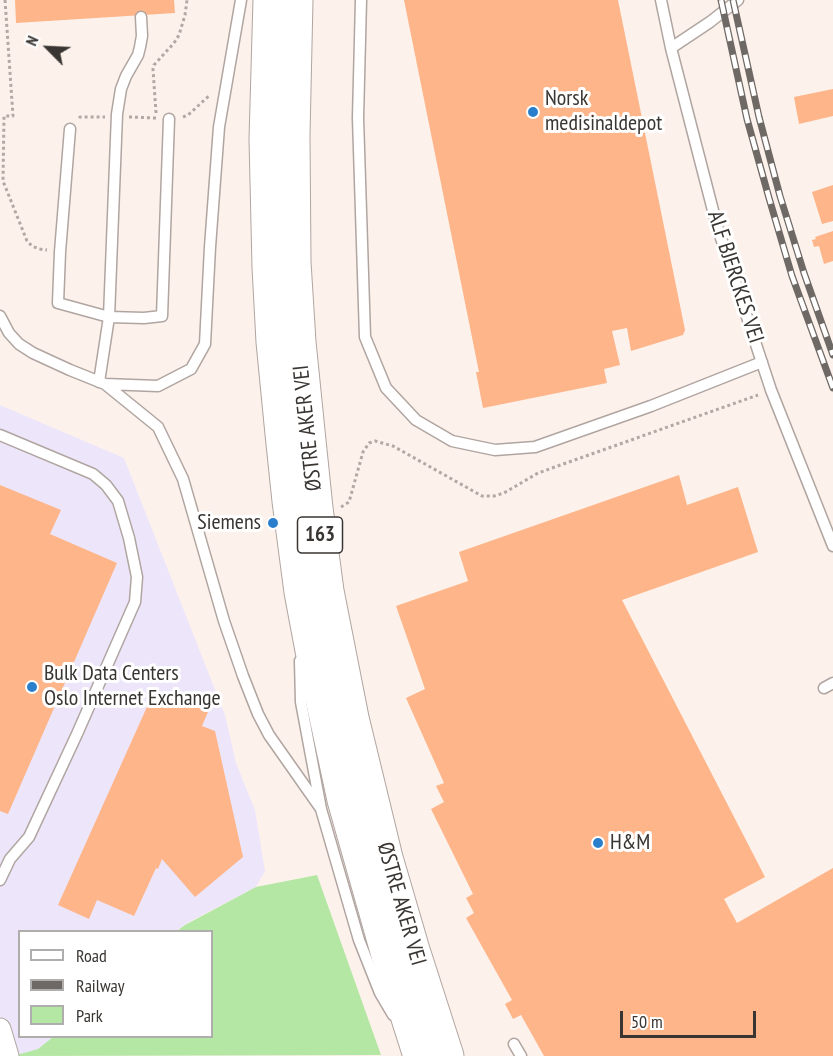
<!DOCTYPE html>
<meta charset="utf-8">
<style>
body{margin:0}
#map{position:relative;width:833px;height:1056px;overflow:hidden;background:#fdf1eb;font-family:"PT Sans Narrow",sans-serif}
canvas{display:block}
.legend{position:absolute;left:18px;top:930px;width:195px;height:108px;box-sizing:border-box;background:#fff;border:2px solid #b0aead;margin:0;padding:8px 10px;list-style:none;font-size:18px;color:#393532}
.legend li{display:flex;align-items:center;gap:12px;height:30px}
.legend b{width:30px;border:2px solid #b0aead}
.north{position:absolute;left:18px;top:18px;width:60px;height:60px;-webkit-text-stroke:4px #fff;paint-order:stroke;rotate:294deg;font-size:16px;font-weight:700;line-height:24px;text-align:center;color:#393532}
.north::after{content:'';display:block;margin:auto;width:21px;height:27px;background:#393532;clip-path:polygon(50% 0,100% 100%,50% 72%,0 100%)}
.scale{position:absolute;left:620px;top:1011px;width:136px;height:27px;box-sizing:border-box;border:3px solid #393532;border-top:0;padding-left:8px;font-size:18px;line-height:21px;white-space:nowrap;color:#393532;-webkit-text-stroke:4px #fff;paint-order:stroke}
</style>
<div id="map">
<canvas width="833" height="1056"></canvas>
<ul class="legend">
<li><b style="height:8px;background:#fff"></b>Road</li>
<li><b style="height:8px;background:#6f6965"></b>Railway</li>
<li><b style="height:16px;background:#b3e7a3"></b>Park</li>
</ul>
<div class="north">N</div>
<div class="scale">50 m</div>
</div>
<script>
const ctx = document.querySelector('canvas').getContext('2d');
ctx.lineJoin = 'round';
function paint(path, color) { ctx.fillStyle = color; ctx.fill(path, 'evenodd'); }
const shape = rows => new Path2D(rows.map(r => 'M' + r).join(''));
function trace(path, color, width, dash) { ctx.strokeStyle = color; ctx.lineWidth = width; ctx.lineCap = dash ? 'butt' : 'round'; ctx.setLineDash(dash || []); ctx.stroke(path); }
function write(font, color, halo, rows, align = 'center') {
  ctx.font = font + ' "PT Sans Narrow",sans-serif'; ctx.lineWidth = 6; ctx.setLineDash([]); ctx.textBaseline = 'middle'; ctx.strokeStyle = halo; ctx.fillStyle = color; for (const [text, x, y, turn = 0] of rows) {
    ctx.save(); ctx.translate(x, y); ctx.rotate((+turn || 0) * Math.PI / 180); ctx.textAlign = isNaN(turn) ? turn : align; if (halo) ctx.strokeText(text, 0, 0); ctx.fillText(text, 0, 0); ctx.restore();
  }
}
paint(shape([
 [0,405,124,458,225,715,236,763,255,810,265,871,256,887,187,923,177,931,20,932,20,1036,54,1037,38,1049,13,1056,0,1056]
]), '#ede6fb');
paint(shape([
 [317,875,381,1055,13,1056,38,1049,53,1037,212,1036,212,932,177,931,185,925,256,887]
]), '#b3e7a3');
paint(shape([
 [15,0,174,0,175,13,16,23],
 [404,0,618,0,685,330,683,335,631,351,627,328,612,331,620,365,604,369,607,383,483,408,476,372,479,372],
 [833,89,833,116,799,124,794,97],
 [833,185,833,221,822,224,812,192],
 [833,231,833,261,824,264,819,246,814,247,812,240,816,239,815,237],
 [679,475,687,505,738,487,758,552,622,600,765,877,724,899,737,923,833,868,833,1056,544,1056,521,1015,513,1019,505,1004,512,1000,466,918,474,913,466,898,473,894,431,809,444,802,436,786,444,783,406,698,425,689,396,606,468,581,459,552],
 [0,485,61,510,50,534,117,563,8,814,0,811],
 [155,689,208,712,202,726,215,731,243,857,195,897,162,859,158,869,156,868,134,916,97,900,89,919,58,905]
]), '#feb589');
const lane = shape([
 [361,0,358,118,365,337,386,388,416,420,452,441,495,450,535,447,651,406,762,362],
 [661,0,671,48,717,226,771,390,833,546],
 [671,48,710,22,738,0],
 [70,129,60,252,58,303,109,317,144,318,162,316,169,119],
 [0,316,9,333,19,344,33,353,70,370,105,384,158,386,191,369,205,344,210,247,219,127,241,0],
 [99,382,109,317,117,114,121,89,126,76,138,55,140,47,142,36,141,17],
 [105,384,158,427,183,479,224,621,243,676,258,714,269,735,321,809],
 [0,435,93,474,106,485,118,501,129,538,137,577,135,602,77,734,29,837,10,859,0,880],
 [300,661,301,702,321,809,359,940,380,993,393,1015],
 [824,688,833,683],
 [514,1044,521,1056]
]);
const street = shape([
 [0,1029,8,1056]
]);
const highway = shape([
 [270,0,266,139,269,267,273,342,282,434,289,501,301,592,314,661,344,800,388,955,420,1056],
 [296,0,293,135,294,262,299,342,308,431,316,508,327,591,352,718,386,858,412,947,447,1056]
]);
trace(lane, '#b0a5a0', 13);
trace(street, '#b0a5a0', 23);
trace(highway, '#b0a5a0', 35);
trace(shape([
 [5,0,13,116,4,116,3,181,27,241,32,246,39,249,47,250],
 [156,113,153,69,154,65,174,43,179,35,185,15,187,0],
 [129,117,156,118],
 [183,117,188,115,210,95],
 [79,118,80,117,105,117],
 [341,507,349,502,363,452,369,443,375,441,393,446,482,496,494,496,504,493,538,473,758,395]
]), '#b2a9a4', 3, [3, 3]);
trace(lane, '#fff', 10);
trace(street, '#fff', 21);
trace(highway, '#fff', 33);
const rail = shape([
 [721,0,747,119,769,198,792,276,833,388],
 [733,0,759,117,780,196,804,273,833,355]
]);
trace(rail, '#6f6965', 7);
trace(rail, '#fff', 4.5, [14]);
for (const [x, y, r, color] of [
 [533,112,6,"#2a7fcd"],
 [273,523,6,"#2a7fcd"],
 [32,687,6,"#2a7fcd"],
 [598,843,6,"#2a7fcd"]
]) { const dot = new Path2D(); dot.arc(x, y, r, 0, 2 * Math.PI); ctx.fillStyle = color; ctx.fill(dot); trace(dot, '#fff', 2); }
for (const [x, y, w] of [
 [320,535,45]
]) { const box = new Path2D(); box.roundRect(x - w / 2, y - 18, w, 36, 4.5); ctx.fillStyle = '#fff'; ctx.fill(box); trace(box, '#393532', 1.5); }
write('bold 21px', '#393532', null, [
 ["163",320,535]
]);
write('22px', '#393532', '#fff', [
 ["Norsk",545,99],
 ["medisinaldepot",545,124],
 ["Siemens",261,523,"right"],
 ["Bulk Data Centers",44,674],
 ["Oslo Internet Exchange",44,699],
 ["H&M",610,843]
], 'left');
write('22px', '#393532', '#fff', [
 ["ALF BJERCKES VEI",735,277,72],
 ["ØSTRE AKER VEI",308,428,-96],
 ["ØSTRE AKER VEI",401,904,74]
]);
</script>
